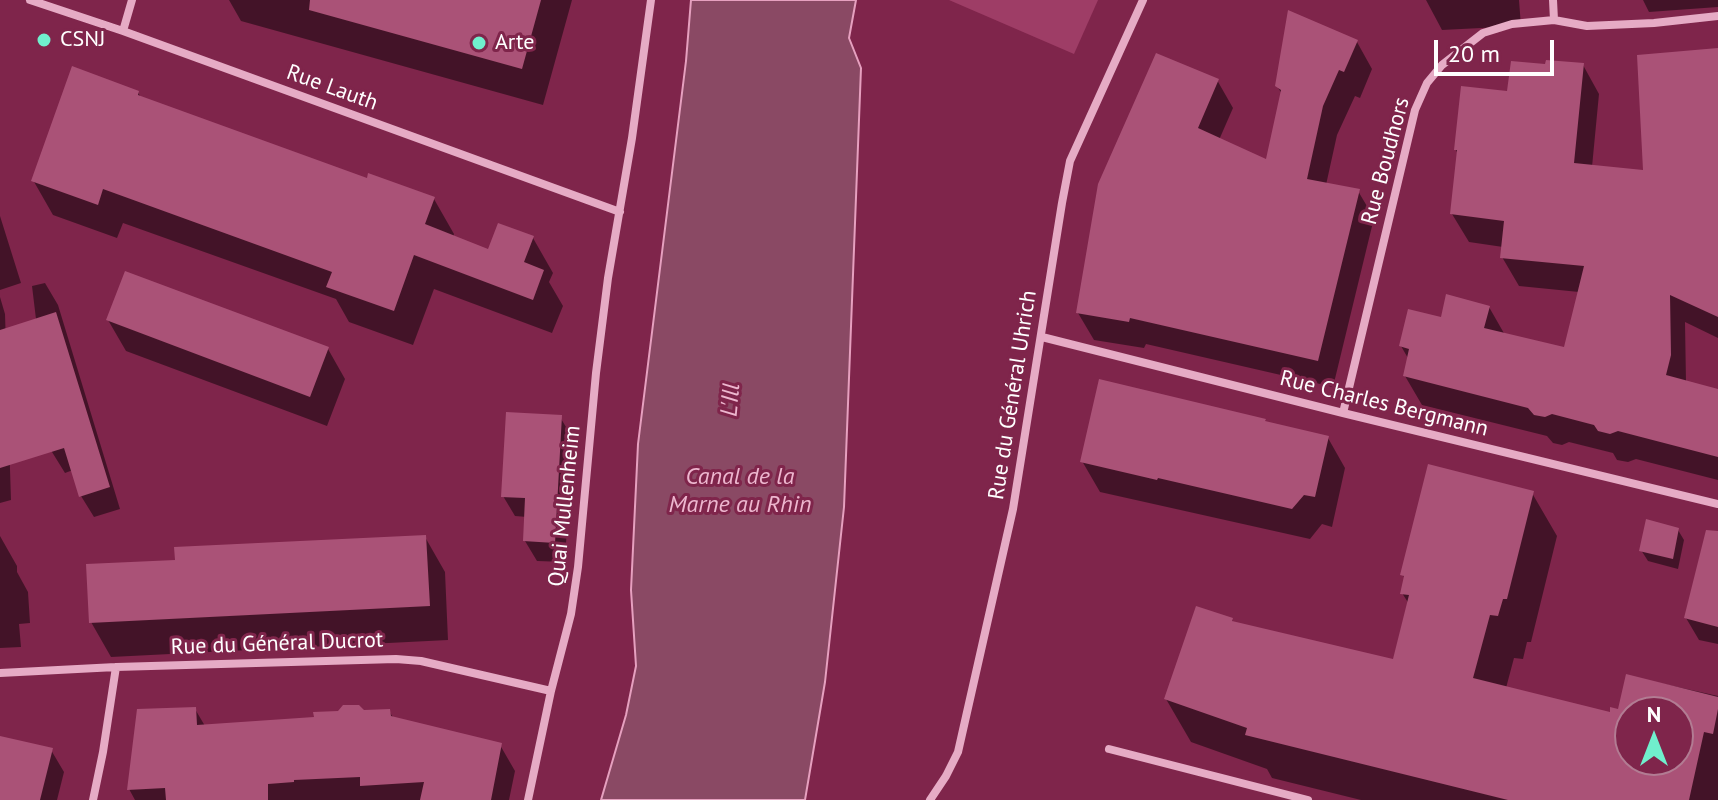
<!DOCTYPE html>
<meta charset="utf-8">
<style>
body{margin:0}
#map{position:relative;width:1718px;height:800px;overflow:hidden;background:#7f254b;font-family:"PT Sans",sans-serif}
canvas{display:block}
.north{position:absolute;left:1614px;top:696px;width:80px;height:80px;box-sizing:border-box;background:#7f254b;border:2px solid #b27c93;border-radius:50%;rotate:0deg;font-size:22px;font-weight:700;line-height:32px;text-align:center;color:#fff}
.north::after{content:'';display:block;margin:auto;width:28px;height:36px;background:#70efcd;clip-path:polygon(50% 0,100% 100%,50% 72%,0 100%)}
.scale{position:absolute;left:1434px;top:40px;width:120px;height:36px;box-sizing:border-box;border:4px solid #fff;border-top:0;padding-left:10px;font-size:24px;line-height:28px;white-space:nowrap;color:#fff;-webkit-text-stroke:6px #7f254b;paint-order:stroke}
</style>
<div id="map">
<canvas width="1718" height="800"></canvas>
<div class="north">N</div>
<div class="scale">20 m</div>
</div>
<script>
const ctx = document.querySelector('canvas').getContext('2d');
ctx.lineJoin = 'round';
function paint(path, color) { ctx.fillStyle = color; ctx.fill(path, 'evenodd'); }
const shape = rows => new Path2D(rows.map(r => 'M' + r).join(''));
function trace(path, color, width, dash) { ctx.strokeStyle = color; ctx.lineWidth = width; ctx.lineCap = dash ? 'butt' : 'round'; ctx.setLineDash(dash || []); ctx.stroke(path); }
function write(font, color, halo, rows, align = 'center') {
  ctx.font = font + ' "PT Sans",sans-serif'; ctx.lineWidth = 6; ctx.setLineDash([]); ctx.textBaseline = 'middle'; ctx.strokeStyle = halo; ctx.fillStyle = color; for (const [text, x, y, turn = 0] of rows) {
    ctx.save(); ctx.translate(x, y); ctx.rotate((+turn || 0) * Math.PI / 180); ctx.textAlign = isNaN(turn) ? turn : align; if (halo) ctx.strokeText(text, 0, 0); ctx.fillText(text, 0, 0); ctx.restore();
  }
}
paint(shape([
 [949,0,1098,0,1074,54]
]), '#9e3d66');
const water = shape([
 [691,0,856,0,849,38,861,68,844,507,825,682,805,800,601,800,626,715,636,666,631,590,638,444,686,61,691,0]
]);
paint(water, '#8a4964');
trace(water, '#e6a0bf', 2);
paint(shape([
 [229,0,572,0,543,105,241,21],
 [1426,0,1519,0,1521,26,1442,30],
 [1643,0,1718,0,1718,7,1649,12],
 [1357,42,1372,69,1360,98,1355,96,1337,135,1326,185,1358,191,1374,218,1333,387,1146,344,1144,348,1094,340,1078,313,1217,80,1233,108,1219,140,1268,161,1282,94,1277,86],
 [1718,51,1718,338,1685,322,1686,382,1718,391,1718,480,1636,459,1628,462,1617,460,1613,453,1569,442,1562,445,1553,443,1547,436,1422,405,1405,376,1409,360,1401,346,1442,320,1489,307,1505,335,1565,350,1579,292,1519,286,1502,257,1503,247,1469,242,1452,214,1458,155,1456,150,1509,94,1583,65,1599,94,1592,167,1646,172],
 [138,92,141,98,368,180,434,199,454,234,453,237,489,251,533,238,553,273,549,282,563,306,552,333,434,289,413,345,349,322,336,299,123,223,117,238,53,215,33,180],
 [0,216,21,283,0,290],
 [45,283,58,305,120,509,94,517,81,496,73,470,65,473,52,452,32,286],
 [0,297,5,314,11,500,0,503],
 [108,320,328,349,345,379,327,426,126,351],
 [560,417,572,437,565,562,537,561,525,541,527,517,515,516,503,496],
 [1266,423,1328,438,1345,468,1332,527,1322,524,1310,539,1100,492,1082,461],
 [1532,493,1557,536,1531,642,1527,642,1523,659,1514,658,1506,688,1611,714,1620,711,1628,676,1718,696,1718,800,1361,800,1272,778,1267,769,1191,742,1166,699,1232,620,1233,623,1394,661,1409,604,1402,593,1405,579,1403,575],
 [1630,712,1678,712,1678,760,1630,760],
 [1678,530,1684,540,1678,569,1648,561,1641,550],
 [0,536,17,566,17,572,28,592,30,623,19,624,21,647,0,648],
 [425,537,445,572,448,640,111,657,91,622,177,562],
 [1718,559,1718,644,1699,640,1686,618],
 [195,709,205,726,316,719,363,712,389,711,394,719,500,745,515,771,509,800,135,800,129,789],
 [0,738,51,750,64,772,57,800,0,800]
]), '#0007');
paint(shape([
 [310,0,541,0,522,69,309,10],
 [1288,10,1358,40,1344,72,1339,70,1323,106,1307,179,1360,189,1318,361,1130,318,1129,322,1076,313,1098,184,1156,53,1219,79,1198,128,1266,159,1281,90,1275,86],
 [1718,48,1718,317,1670,295,1671,355,1666,375,1718,389,1718,457,1618,431,1610,434,1598,431,1594,425,1552,414,1545,417,1534,415,1528,408,1403,376,1409,349,1399,346,1408,309,1441,317,1446,294,1490,306,1484,328,1564,347,1584,266,1500,258,1504,221,1450,214,1457,150,1454,150,1461,86,1507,91,1511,61,1545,64,1546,60,1584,63,1574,163,1643,170,1637,55],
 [72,66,139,91,138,95,367,178,368,173,435,197,425,224,488,249,498,223,534,236,524,262,544,270,533,300,414,255,394,311,326,287,332,272,103,189,98,205,31,181],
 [125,271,329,347,310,397,106,320],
 [56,312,110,487,79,497,64,448,0,468,0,330],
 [1099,379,1266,419,1265,421,1329,436,1315,497,1304,495,1292,509,1158,478,1157,480,1080,462],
 [506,412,562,415,555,543,523,541,525,498,501,497],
 [1428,464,1534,491,1507,599,1503,599,1498,616,1490,615,1473,678,1610,712,1610,707,1618,709,1626,674,1718,697,1718,709,1713,734,1704,732,1689,800,1508,800,1245,735,1247,728,1164,699,1196,606,1233,618,1232,621,1393,659,1409,595,1400,594,1404,576,1400,575],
 [1630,712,1678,712,1678,760,1630,760],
 [1646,519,1679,528,1673,559,1639,551],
 [1706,530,1718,531,1718,627,1684,618],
 [426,535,430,606,89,623,86,564,175,560,174,547],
 [343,705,359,705,364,710,390,709,391,716,502,743,491,800,420,800,424,782,360,786,360,777,294,780,294,782,268,784,268,800,166,800,165,788,127,790,137,709,196,707,197,725,314,717,313,712,338,711],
 [0,736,53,748,40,800,0,800]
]), '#aa5277');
trace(shape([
 [30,0,123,31,620,212],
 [1553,0,1554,20],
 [123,31,132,0],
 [1042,337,1343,413,1718,504],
 [1343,413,1415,110,1427,83,1442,65,1483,33,1512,24,1554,20,1587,26,1654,23,1718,16],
 [0,673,116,667,396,659,421,661,551,691],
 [1109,749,1308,800],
 [93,800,103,752,116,667],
 [528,800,551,691,571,614,578,567,596,373,608,278,632,138,651,0],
 [930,800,946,776,958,752,1013,509,1062,203,1070,161,1143,0]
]), '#e6abc5', 8);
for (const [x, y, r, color] of [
 [44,40,8,"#70efcd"],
 [479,43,8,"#70efcd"]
]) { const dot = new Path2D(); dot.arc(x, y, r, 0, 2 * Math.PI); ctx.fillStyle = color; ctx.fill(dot); trace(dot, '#7f254b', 3); }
write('22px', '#fff', '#7f254b', [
 ["CSNJ",60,40],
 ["Arte",495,43]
], 'left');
write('22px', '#fff', '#7f254b', [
 ["Rue Lauth",332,88,20],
 ["Rue Boudhors",1386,161,-75],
 ["Rue du Général Uhrich",1013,395,-81],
 ["Rue Charles Bergmann",1384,404,14],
 ["Quai Mullenheim",565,506,-84],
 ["Rue du Général Ducrot",277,644,-2]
]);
write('italic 24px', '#edb7cf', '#7f254b', [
 ["L'Ill",731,400,-85],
 ["Canal de la",740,477],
 ["Marne au Rhin",740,505]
]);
</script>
